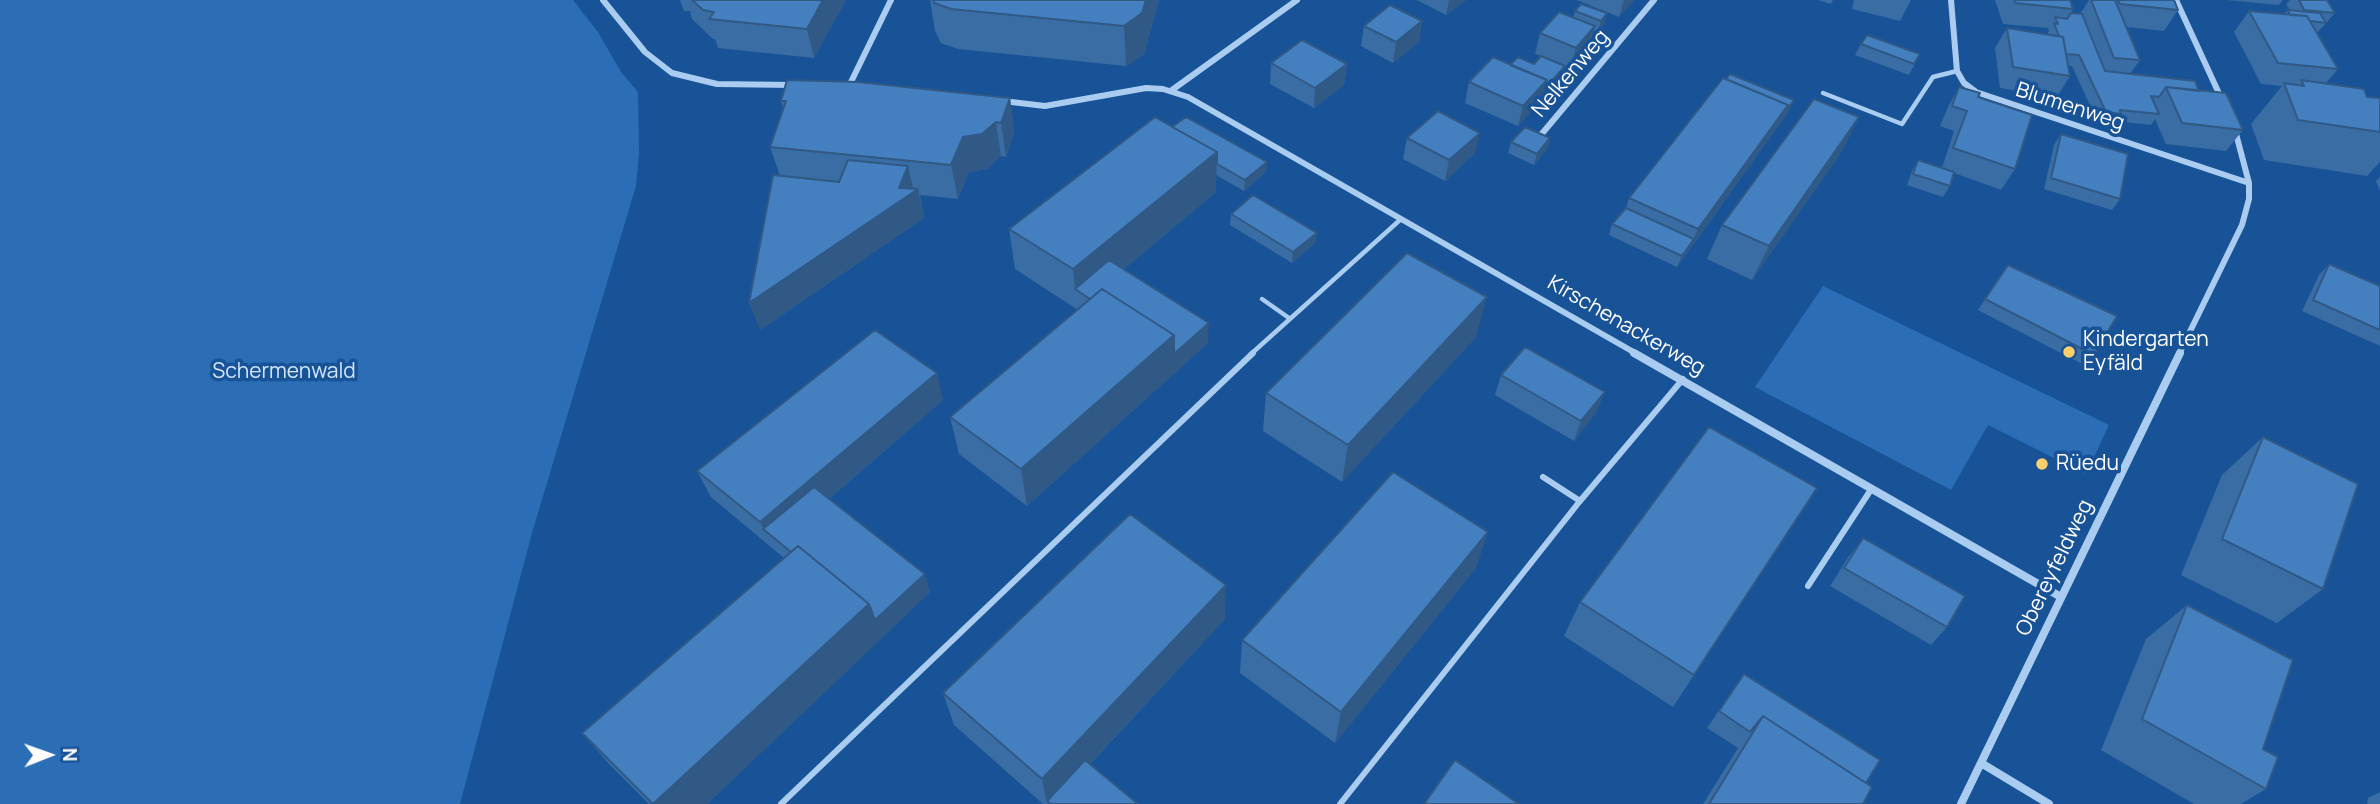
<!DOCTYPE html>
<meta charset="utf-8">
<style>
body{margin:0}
#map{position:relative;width:2380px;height:804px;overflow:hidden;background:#175396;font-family:Manrope,sans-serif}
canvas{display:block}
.north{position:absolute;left:14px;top:720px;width:70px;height:70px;-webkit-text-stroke:5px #175396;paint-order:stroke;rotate:89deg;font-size:19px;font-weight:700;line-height:28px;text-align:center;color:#fff}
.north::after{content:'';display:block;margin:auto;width:24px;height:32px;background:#fff;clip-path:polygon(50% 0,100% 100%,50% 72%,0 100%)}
</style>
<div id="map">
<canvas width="2380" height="804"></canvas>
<div class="north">N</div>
</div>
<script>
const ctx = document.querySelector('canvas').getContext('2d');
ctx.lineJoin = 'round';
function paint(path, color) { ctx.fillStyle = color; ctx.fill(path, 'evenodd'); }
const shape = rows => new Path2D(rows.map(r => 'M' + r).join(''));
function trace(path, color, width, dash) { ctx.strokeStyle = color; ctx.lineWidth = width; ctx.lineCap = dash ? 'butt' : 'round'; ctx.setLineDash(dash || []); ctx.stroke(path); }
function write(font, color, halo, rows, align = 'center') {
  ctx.font = font + ' Manrope,sans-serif'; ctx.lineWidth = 7; ctx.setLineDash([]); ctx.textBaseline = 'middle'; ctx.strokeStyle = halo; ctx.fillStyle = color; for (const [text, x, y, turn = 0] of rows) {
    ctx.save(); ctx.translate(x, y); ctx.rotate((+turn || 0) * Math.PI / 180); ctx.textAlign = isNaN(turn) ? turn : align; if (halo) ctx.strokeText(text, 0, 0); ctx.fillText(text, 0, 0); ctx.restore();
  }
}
paint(shape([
 [0,0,573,0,598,32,621,72,638,92,639,153,636,186,532,533,460,804,0,804],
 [1823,286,2109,425,2086,474,1988,425,1951,490,1755,387]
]), '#2b6eb5');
trace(shape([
 [1823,93,1902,124,1933,77,1957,71],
 [1262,299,1289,318],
 [1251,354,1401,219]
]), '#aaccf1', 4.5);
trace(shape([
 [1543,477,1580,501],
 [1808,586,1872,488],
 [781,804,1253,353],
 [1340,804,1580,501,1683,379]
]), '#aaccf1', 6);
trace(shape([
 [603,0,645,52,672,73,717,84,792,85],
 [1951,0,1957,71,1964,83,1976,92,2249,183],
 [2176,0,2222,100],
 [850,84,891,0],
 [1172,90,1297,0],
 [1003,101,1045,106,1146,88,1163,89,1188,97,1637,354],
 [1540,136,1654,0],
 [2179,354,2242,225,2249,199,2249,183,2235,130]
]), '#aaccf1', 6);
trace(shape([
 [1634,353,2061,597],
 [1981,763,2049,804],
 [1961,804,2180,353]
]), '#aaccf1', 8);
paint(shape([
 [680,0,846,0,814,58,718,48,715,39,713,39,692,19,690,11,684,11],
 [930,0,1159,0,1144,54,1126,66,958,49,941,43,935,31],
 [1417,0,1466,0,1446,15],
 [1577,0,1634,0,1619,17],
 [1818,0,1833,0,1831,4],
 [1854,0,1911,0,1900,21,1852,9],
 [1995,0,2070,0,2073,9,2071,13,2080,14,2089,0,2174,0,2178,10,2164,31,2126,27,2140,60,2130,74,2199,91,2243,130,2226,151,2166,144,2155,119,2151,125,2115,121,2113,124,2098,123,2072,66,2068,66,2070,76,2057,97,2000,88,1995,48,2007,28,2047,34,2049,31,2048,28,2003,24],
 [2226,0,2283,0,2279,5],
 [2290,0,2327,0,2335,13,2317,33,2338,69,2326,83,2367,97,2380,98,2380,162,2367,176,2264,160,2251,124,2282,86,2261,84,2234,32,2249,11,2284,14,2288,10,2290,10,2286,4],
 [1575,11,1607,13,1604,24,1598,32,1594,30,1589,47,1570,69,1565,66,1562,77,1518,126,1465,103,1469,82,1510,65,1534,64,1541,56,1535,54,1540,33,1573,18],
 [1422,21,1419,42,1393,63,1361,46,1364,26],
 [1861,44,1920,54,1909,75,1855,55],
 [1271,63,1347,64,1344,85,1314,108,1270,84],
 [1959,87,2015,169,2001,190,1954,173,1950,186,1943,197,1907,185,1912,171,1918,160,1942,168,1954,131,1940,126,1948,107],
 [1010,98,1014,132,1006,157,1001,156,987,169,969,172,958,199,920,195,924,218,760,330,780,176,770,147,783,109,781,101],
 [1789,111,1677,267,1609,235,1612,224,1626,208,1629,198],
 [1172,127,1267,162,1266,172,1244,191,1216,175,1216,192,1124,269,1208,343,1027,506,959,454,950,417,1078,310,1015,269,1009,229],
 [2061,134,2120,199,2112,210,2044,189,2054,145],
 [1407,138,1475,153,1445,181,1403,159],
 [1550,138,1547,149,1534,165,1508,153,1511,142],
 [1842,151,1752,280,1707,259,1722,225],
 [2380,177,2380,191,2376,181],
 [1231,214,1317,233,1315,243,1292,263,1230,225],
 [2329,264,2380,286,2380,346,2302,311,2319,275],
 [2008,265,2094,355,2086,366,1978,310],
 [1476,337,1342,482,1263,431,1266,393],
 [1501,375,1597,411,1574,441,1495,395],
 [943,400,829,499,930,592,707,804,649,804,609,764,582,733,784,558,711,497,697,471],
 [2263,437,2323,589,2277,623,2181,575,2222,475],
 [1817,488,1673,707,1564,636,1580,602],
 [1863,538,1947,627,1931,645,1830,586,1849,556],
 [1476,568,1335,743,1240,673,1242,640],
 [2187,605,2263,749,2266,789,2241,804,2194,804,2101,750,2146,639],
 [1225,619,1090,764,1138,804,1043,804,954,725,943,693],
 [1744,674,1866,783,1863,804,1703,804,1738,748,1707,728],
 [2380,792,2380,804,2367,804,2368,798]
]), '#3a6da4');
paint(shape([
 [823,0,846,0,814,58,807,29],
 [1146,0,1159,0,1144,54,1126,66,1124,26],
 [1449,0,1466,0,1446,15],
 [1624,0,1634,0,1619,17],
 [1607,13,1604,24,1598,32,1601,21],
 [1422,21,1419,42,1393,63,1396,42],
 [1595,26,1589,47,1570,69,1576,48],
 [1347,64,1344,85,1314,108,1315,88],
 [1565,66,1562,77,1518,126,1523,106,1547,80],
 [1010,98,1014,132,1006,157,1001,123],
 [1794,100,1789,111,1779,125,1689,250,1698,229,1788,105],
 [1859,117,1842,151,1752,280,1769,246],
 [996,122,1001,156,987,169,969,172,958,199,951,165,963,137],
 [1480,133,1475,153,1445,181,1449,160],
 [1550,138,1547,149,1534,165,1537,154],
 [1217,152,1216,192,1089,298,1075,289,1073,269],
 [1267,162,1266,172,1244,191,1245,180],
 [908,166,914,192,918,189,924,218,760,330,749,303,899,188],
 [1317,233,1315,243,1292,263,1293,252],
 [1694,239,1689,250,1677,267,1682,256],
 [1487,297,1476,337,1342,482,1348,445],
 [1209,323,1208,343,1027,506,1021,469,1174,335],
 [937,373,943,400,779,542,763,529,772,547,760,522],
 [1605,392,1597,411,1574,441,1581,421],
 [1488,532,1476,568,1335,743,1341,712],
 [925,574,930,592,882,638,875,620],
 [1226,585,1225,619,1052,804,1047,801,1047,804,1042,779],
 [869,604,882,638,707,804,653,804]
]), '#305986');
const building = shape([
 [692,0,823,0,807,29,709,19,714,12,703,10,692,0],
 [933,0,1146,0,1142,13,1124,26,951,9,934,3,933,0],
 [2014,0,2070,0,2073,9,2015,3,2014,0],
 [2091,0,2115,0,2140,60,2114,58,2091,0],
 [2118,0,2174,0,2178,10,2120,4,2118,0],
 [2299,0,2327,0,2335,13,2304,10,2299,0],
 [1581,4,1607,13,1601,21,1575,11,1581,4],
 [1390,5,1422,21,1396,42,1364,26,1390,5],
 [2288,10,2320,13,2326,23,2310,21,2307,16,2290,15,2288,10],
 [2249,11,2307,16,2338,69,2278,63,2249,11],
 [1559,12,1595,26,1576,48,1540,33,1559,12],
 [2071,13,2082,14,2105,71,2195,81,2199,91,2166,87,2159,97,2151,96,2159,114,2120,110,2121,114,2106,112,2079,55,2066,54,2063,37,2059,36,2054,23,2058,24,2055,17,2067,19,2071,13],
 [2007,28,2063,37,2070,76,2013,67,2007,28],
 [1867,35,1920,54,1914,64,1861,44,1867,35],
 [1302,40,1347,64,1315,88,1271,63,1302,40],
 [1541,56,1565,66,1544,90,1547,80,1510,65,1518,57,1534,64,1541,56],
 [1493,57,1547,80,1523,106,1469,82,1493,57],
 [1730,74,1794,100,1784,114,1788,105,1726,79,1730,74],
 [1723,78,1788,105,1698,229,1629,198,1723,78],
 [787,80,858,82,1010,98,1001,123,996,122,982,134,963,137,951,165,770,147,786,101,781,101,787,80],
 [2301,80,2364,89,2367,97,2380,98,2380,132,2298,120,2284,83,2304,86,2301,80],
 [1959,87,1980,93,1978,97,2032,115,2015,169,1953,148,1967,111,1952,106,1959,87],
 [2166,87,2226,93,2243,130,2182,123,2166,87],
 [1814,99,1859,117,1769,246,1722,225,1814,99],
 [1438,111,1480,133,1449,160,1407,138,1438,111],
 [1155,117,1217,152,1073,269,1009,229,1155,117],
 [1186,117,1267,162,1245,180,1217,164,1217,152,1172,127,1186,117],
 [1525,127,1550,138,1537,154,1511,142,1525,127],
 [2061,134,2128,154,2120,199,2051,178,2061,134],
 [848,160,908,166,899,188,918,189,749,303,773,175,839,182,848,160],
 [1918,160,1954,172,1950,186,1913,174,1918,160],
 [1253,195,1317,233,1293,252,1231,214,1253,195],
 [1626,208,1694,239,1682,256,1612,224,1626,208],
 [1407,253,1487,297,1348,445,1266,393,1407,253],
 [1109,260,1209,323,1174,354,1174,335,1102,289,1090,299,1075,289,1109,260],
 [2329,264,2380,286,2380,330,2313,300,2329,264],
 [2008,265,2117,316,2094,355,1985,299,2008,265],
 [1102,289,1174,335,1021,469,950,417,1102,289],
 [875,330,937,373,760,522,697,471,875,330],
 [1525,347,1605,392,1581,421,1501,375,1525,347],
 [1709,427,1817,488,1694,675,1580,602,1709,427],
 [2263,437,2358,484,2323,589,2222,539,2263,437],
 [1393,472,1488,532,1341,712,1242,640,1393,472],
 [814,487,925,574,875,620,869,604,798,546,791,552,763,529,814,487],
 [1130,514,1226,585,1042,779,943,693,1130,514],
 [1863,538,1965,596,1947,627,1844,568,1863,538],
 [798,546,869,604,653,804,582,733,798,546],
 [2187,605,2293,660,2263,749,2278,757,2266,789,2142,719,2187,605],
 [1744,674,1880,760,1866,783,1763,716,1750,732,1719,711,1744,674],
 [1763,716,1872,787,1863,804,1709,804,1763,716],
 [1085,760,1138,804,1051,804,1047,801,1085,760],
 [1455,760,1519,804,1424,804,1455,760]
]);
paint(building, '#447fbf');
trace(building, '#305986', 2);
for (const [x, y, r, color] of [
 [2069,352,7,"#ffcf6a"],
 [2042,464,7,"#ffcf6a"]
]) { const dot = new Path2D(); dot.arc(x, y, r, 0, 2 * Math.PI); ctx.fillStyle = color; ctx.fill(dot); trace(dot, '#175396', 2.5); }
write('21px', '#fff', '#175396', [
 ["Nelkenweg",1571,74,-50],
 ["Blumenweg",2070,107,18],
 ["Kirschenackerweg",1626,326,30],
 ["Obereyfeldweg",2055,568,-64]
]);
write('21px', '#fff', '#175396', [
 ["Kindergarten",2083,340],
 ["Eyfäld",2083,364],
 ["Rüedu",2056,464]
], 'left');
write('21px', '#d1e6fc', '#175396', [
 ["Schermenwald",284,372]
]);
</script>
